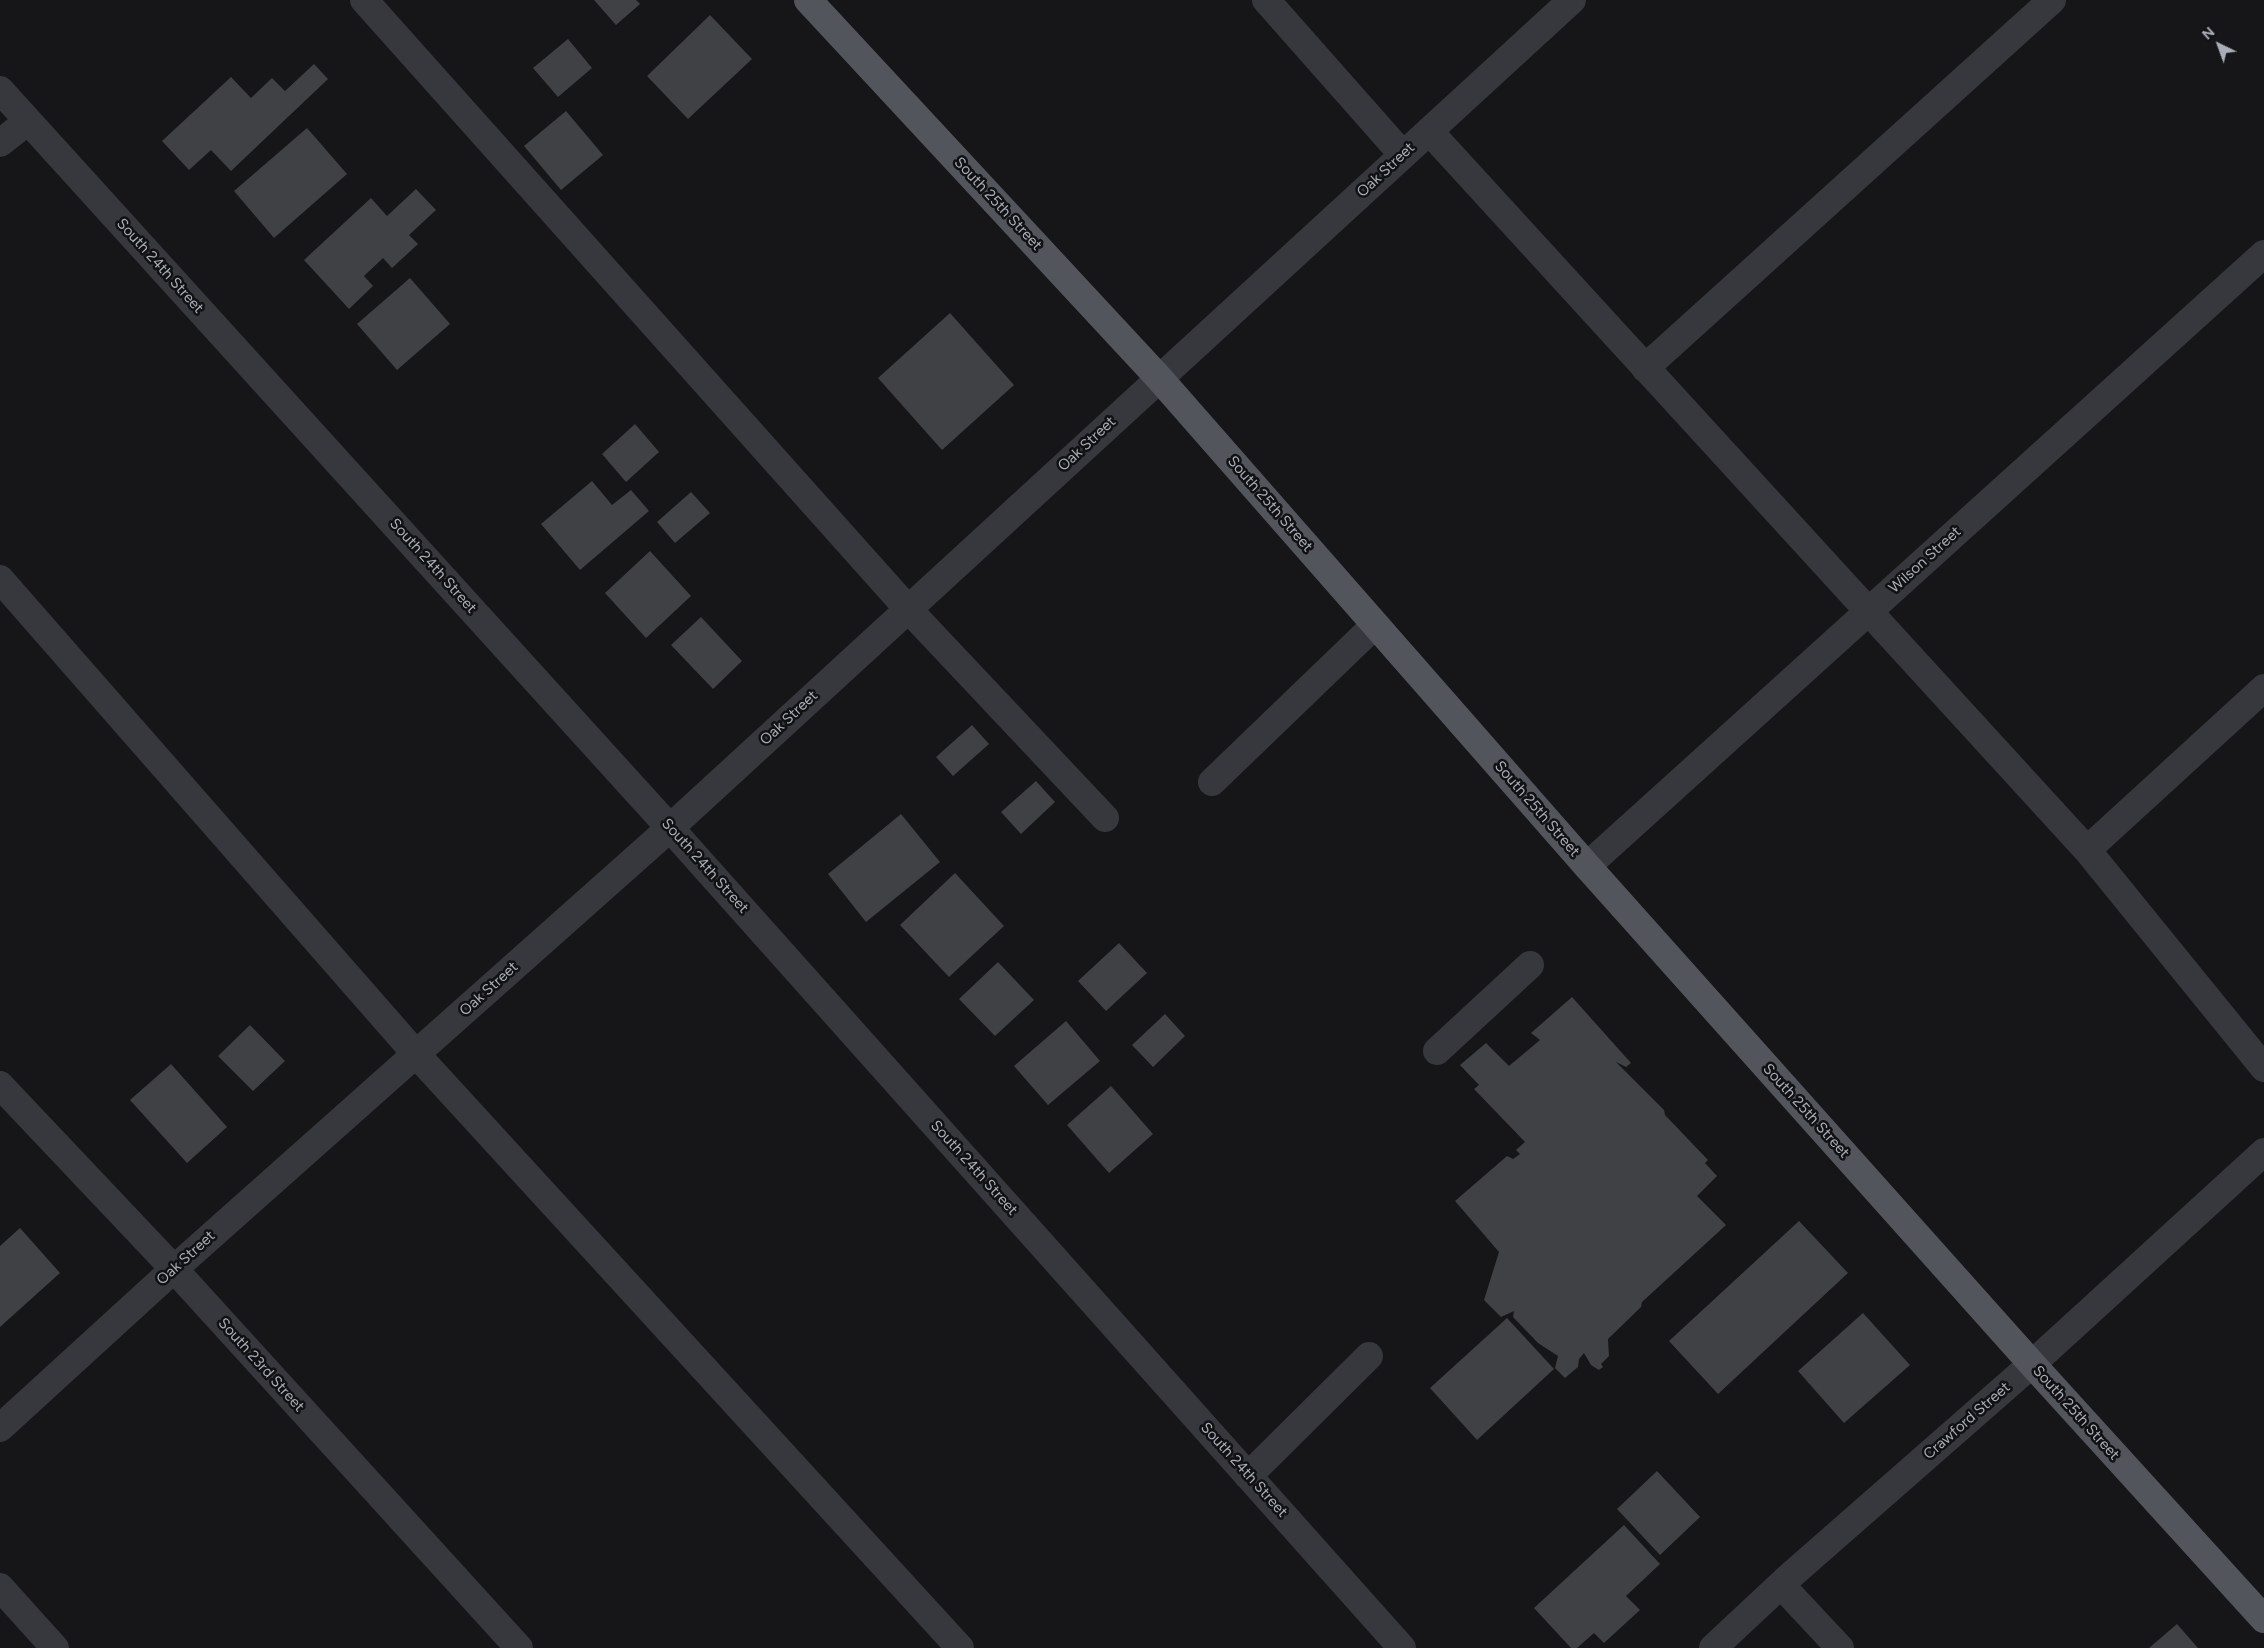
<!DOCTYPE html>
<style>
body{margin:0}
#map{position:relative;width:2264px;height:1648px;overflow:hidden;background:#161618;font-family:Figtree,sans-serif}
canvas{display:block}
.north{position:absolute;left:2194px;top:20px;width:50px;height:50px;-webkit-text-stroke:4px #111113;paint-order:stroke;rotate:318deg;font-size:14px;font-weight:700;line-height:20px;text-align:center;color:#a8adb8}
.north::after{content:'';display:block;margin:auto;width:18px;height:22px;background:#a8adb8;clip-path:polygon(50% 0,100% 100%,50% 72%,0 100%)}
</style>
<div id="map">
<canvas width="2264" height="1648"></canvas>
<div class="north">N</div>
</div>
<script>
const ctx = document.querySelector('canvas').getContext('2d');
ctx.lineJoin = 'round';
function paint(path, color) { ctx.fillStyle = color; ctx.fill(path, 'evenodd'); }
const shape = rows => new Path2D(rows.map(r => 'M' + r).join(''));
function trace(path, color, width, dash) { ctx.strokeStyle = color; ctx.lineWidth = width; ctx.lineCap = dash ? 'butt' : 'round'; ctx.setLineDash(dash || []); ctx.stroke(path); }
function write(font, color, halo, rows, align = 'center') {
  ctx.font = font + ' Figtree,sans-serif'; ctx.lineWidth = 5; ctx.setLineDash([]); ctx.textBaseline = 'middle'; ctx.strokeStyle = halo; ctx.fillStyle = color; for (const [text, x, y, turn = 0] of rows) {
    ctx.save(); ctx.translate(x, y); ctx.rotate((+turn || 0) * Math.PI / 180); ctx.textAlign = isNaN(turn) ? turn : align; if (halo) ctx.strokeText(text, 0, 0); ctx.fillText(text, 0, 0); ctx.restore();
  }
}
paint(shape([
 [594,0,636,0,640,4,616,25],
 [710,15,752,59,688,119,647,76],
 [568,39,592,68,558,97,533,68],
 [314,64,328,79,231,171,211,150,189,170,162,141,231,77,251,98,272,78,285,91],
 [566,111,603,155,561,190,524,146],
 [307,128,347,174,274,238,234,191],
 [416,189,436,210,409,235,418,244,392,268,383,258,364,276,373,286,349,309,304,260,371,198,387,216],
 [410,278,450,324,397,370,357,324],
 [950,313,1014,385,942,450,878,378],
 [635,424,659,452,626,482,602,454],
 [592,481,612,505,631,490,649,511,580,570,541,524],
 [691,492,710,513,675,543,657,522],
 [650,551,691,596,646,638,605,593],
 [701,617,742,661,713,689,671,645],
 [972,725,989,744,953,776,936,757],
 [1036,781,1055,802,1021,834,1001,812],
 [901,814,940,862,866,922,828,874],
 [955,873,1004,926,949,977,900,925],
 [1119,943,1147,973,1106,1011,1078,981],
 [998,962,1034,1000,995,1036,959,999],
 [1572,997,1631,1063,1626,1067,1616,1062,1664,1110,1665,1115,1708,1160,1705,1163,1717,1176,1697,1196,1726,1225,1642,1302,1641,1307,1608,1339,1609,1356,1601,1364,1603,1367,1599,1370,1591,1365,1584,1353,1579,1359,1578,1367,1565,1378,1555,1368,1558,1356,1538,1343,1513,1317,1514,1311,1501,1317,1484,1300,1499,1252,1455,1201,1507,1156,1513,1159,1520,1154,1516,1150,1525,1142,1474,1089,1479,1085,1460,1065,1486,1043,1509,1066,1540,1040,1531,1033],
 [1165,1014,1185,1036,1153,1067,1132,1045],
 [1066,1021,1100,1061,1048,1105,1014,1066],
 [250,1025,285,1061,253,1091,218,1056],
 [171,1064,227,1127,187,1163,130,1100],
 [1111,1086,1153,1134,1109,1173,1067,1125],
 [1799,1221,1848,1273,1718,1394,1669,1341],
 [20,1228,60,1273,0,1327,0,1246],
 [1863,1313,1910,1365,1844,1423,1798,1371],
 [1507,1318,1554,1369,1477,1440,1430,1388],
 [1657,1471,1700,1517,1660,1555,1617,1509],
 [1624,1525,1660,1564,1626,1596,1640,1610,1604,1643,1594,1633,1577,1648,1571,1648,1534,1608],
 [2177,1624,2198,1648,2149,1648]
]), '#404145');
trace(shape([
 [364,0,908,609,1105,818],
 [1266,0,1403,155],
 [0,90,670,828,1402,1648],
 [1429,131,2087,850,2264,1068],
 [0,143,28,121],
 [1645,368,2052,0],
 [0,579,416,1054,960,1648],
 [1212,782,1375,625],
 [2087,850,2264,688],
 [1587,866,2264,254],
 [1437,1051,1530,965],
 [0,1085,174,1269,519,1648],
 [0,1428,174,1269,670,828,1572,0],
 [1248,1476,1369,1356],
 [1781,1585,1840,1648],
 [0,1587,55,1648],
 [1713,1648,1789,1577,2032,1364,2264,1152]
]), '#37383d', 28);
trace(shape([
 [808,0,1159,378,1587,866,2032,1364,2264,1619]
]), '#53555c', 28);
write('15px', '#a8adb8', '#111113', [
 ["Oak Street",1386,170,-43],
 ["South 25th Street",998,204,47],
 ["South 24th Street",160,266,48],
 ["Oak Street",1087,444,-43],
 ["South 25th Street",1270,504,49],
 ["Wilson Street",1925,560,-42],
 ["South 24th Street",433,566,48],
 ["Oak Street",789,718,-43],
 ["South 25th Street",1537,809,49],
 ["South 24th Street",705,866,48],
 ["Oak Street",489,989,-42],
 ["South 25th Street",1806,1111,48],
 ["South 24th Street",974,1168,48],
 ["Oak Street",186,1258,-42],
 ["South 23rd Street",261,1365,48],
 ["South 25th Street",2076,1413,48],
 ["Crawford Street",1967,1421,-41],
 ["South 24th Street",1244,1470,48]
]);
</script>
